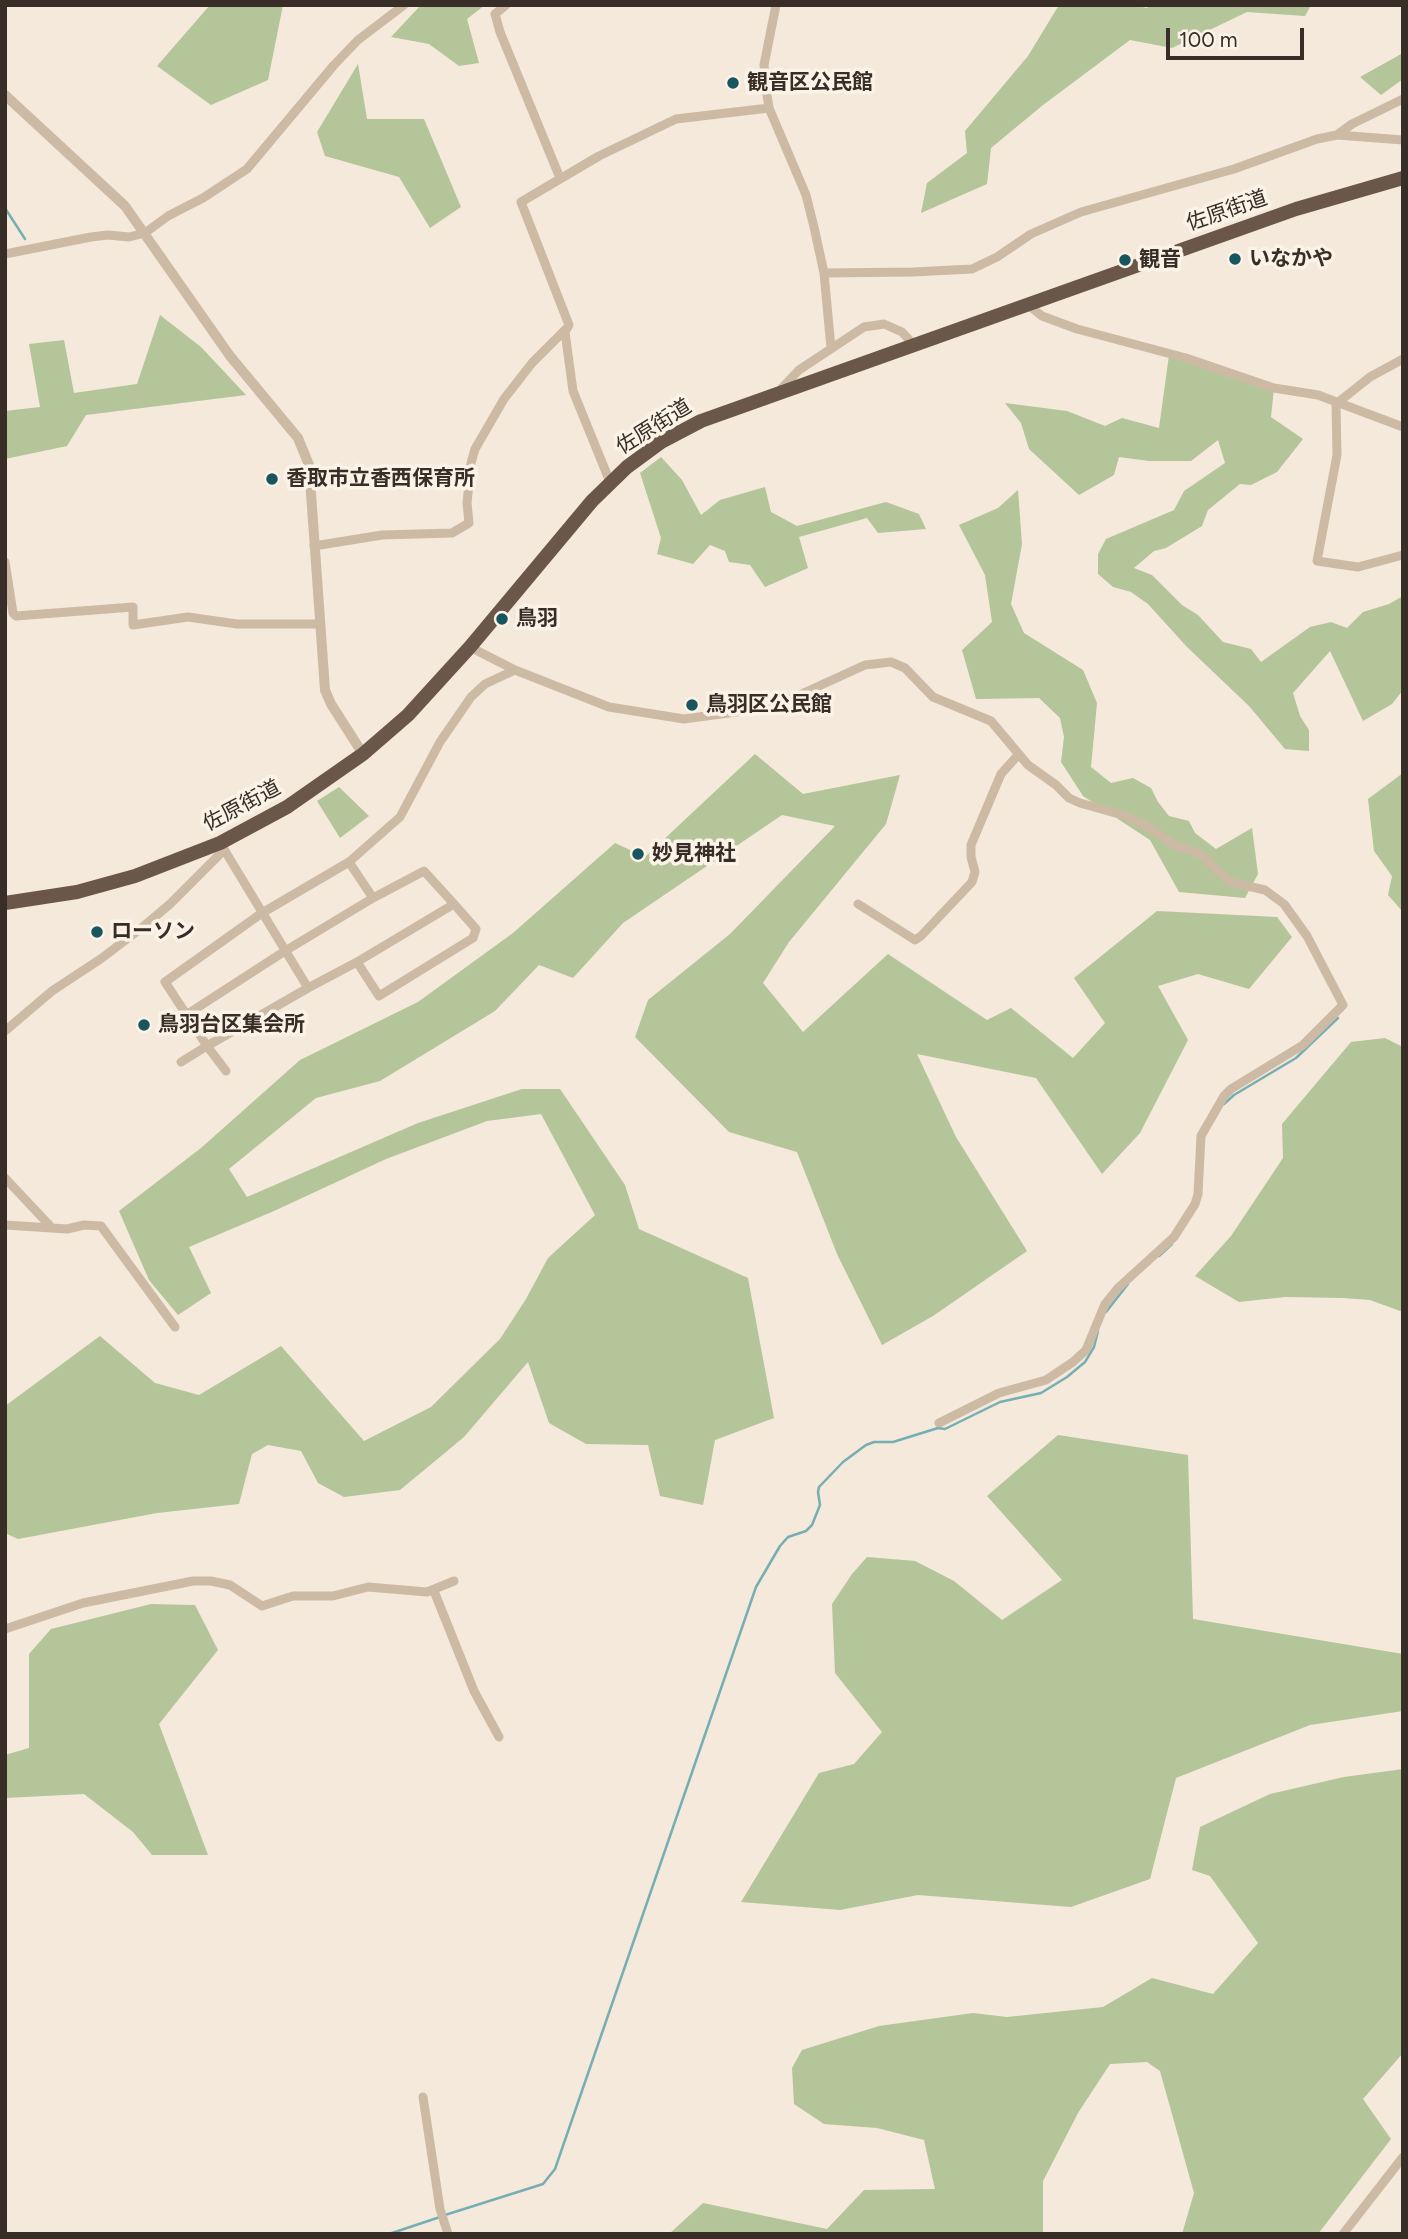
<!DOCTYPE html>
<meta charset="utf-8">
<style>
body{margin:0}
#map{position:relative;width:1408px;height:2239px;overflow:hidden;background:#f4e9da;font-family:Figtree,sans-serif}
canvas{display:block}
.frame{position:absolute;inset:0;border:7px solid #382e27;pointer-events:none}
.scale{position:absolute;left:1166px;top:28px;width:138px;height:32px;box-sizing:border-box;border:4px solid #382e27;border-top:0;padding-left:9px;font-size:21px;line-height:24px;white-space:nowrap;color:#382e27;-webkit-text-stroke:5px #fbf3e7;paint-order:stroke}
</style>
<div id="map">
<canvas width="1408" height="2239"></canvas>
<div class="frame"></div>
<div class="scale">100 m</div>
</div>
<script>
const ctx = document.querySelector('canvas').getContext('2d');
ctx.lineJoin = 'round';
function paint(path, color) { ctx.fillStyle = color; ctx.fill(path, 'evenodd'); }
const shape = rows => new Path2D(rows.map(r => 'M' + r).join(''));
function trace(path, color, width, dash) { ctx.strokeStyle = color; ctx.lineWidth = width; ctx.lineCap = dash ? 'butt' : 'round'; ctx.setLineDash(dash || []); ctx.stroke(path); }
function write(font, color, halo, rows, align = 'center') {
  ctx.font = font + ' Figtree,"Noto Sans JP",sans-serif'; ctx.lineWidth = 7; ctx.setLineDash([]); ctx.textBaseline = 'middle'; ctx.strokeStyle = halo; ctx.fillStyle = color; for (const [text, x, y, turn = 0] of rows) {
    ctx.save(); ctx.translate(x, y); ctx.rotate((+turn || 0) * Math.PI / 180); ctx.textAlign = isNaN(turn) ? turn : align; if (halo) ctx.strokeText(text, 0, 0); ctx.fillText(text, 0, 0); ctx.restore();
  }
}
paint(shape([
 [210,5,283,5,268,80,211,105,157,66],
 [421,5,485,5,467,19,479,63,459,66,429,44,391,37],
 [1059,5,1133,5,1147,8,1149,5,1311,5,1305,16,1247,12,1172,48,1130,40,1043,105,991,148,987,184,921,213,927,183,967,153,965,131,1028,56],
 [1403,53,1403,79,1381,95,1360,77],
 [358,64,367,119,424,119,461,207,430,228,399,177,325,156,317,132],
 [160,315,201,347,246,395,86,415,67,446,5,459,5,411,40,407,29,344,64,340,74,393,137,384],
 [1169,355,1274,388,1271,417,1303,439,1277,472,1251,485,1240,484,1208,510,1202,526,1166,548,1154,551,1134,568,1152,575,1182,605,1198,615,1223,642,1251,649,1261,662,1310,627,1331,622,1347,628,1363,612,1389,604,1403,596,1403,690,1392,704,1363,721,1330,651,1293,693,1300,716,1309,730,1309,751,1285,749,1249,706,1187,647,1148,604,1131,592,1113,587,1098,574,1098,554,1106,539,1174,510,1184,491,1225,463,1218,440,1191,461,1149,461,1119,457,1114,475,1079,495,1029,449,1021,423,1005,403,1067,411,1105,426,1122,418,1159,428],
 [661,457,682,480,701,515,720,500,765,487,771,512,797,526,886,502,919,514,926,529,878,533,867,518,799,537,808,568,765,587,750,565,729,562,725,551,710,545,693,564,657,554,661,538,640,473],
 [1018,490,1022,544,1011,604,1024,633,1083,670,1097,703,1091,767,1111,783,1133,778,1151,788,1158,802,1169,816,1189,821,1195,833,1216,849,1252,828,1258,874,1245,898,1179,892,1150,840,1083,796,1061,762,1064,737,1060,718,1039,698,976,699,962,650,992,622,985,575,959,525,998,508],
 [755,754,803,794,900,775,886,824,789,942,763,983,803,1032,888,954,987,1020,1011,1008,1073,1058,1105,1023,1074,978,1157,911,1277,917,1292,937,1249,989,1198,974,1158,986,1188,1040,1140,1133,1102,1174,1036,1078,917,1054,956,1137,1027,1251,933,1316,882,1345,837,1254,797,1152,729,1132,635,1037,648,1000,730,934,835,826,782,815,623,923,573,978,539,965,495,1011,380,1081,316,1098,229,1169,247,1197,418,1123,522,1089,560,1089,625,1185,639,1229,748,1278,774,1418,715,1440,703,1505,660,1496,648,1445,586,1444,549,1423,528,1362,464,1437,400,1490,344,1497,318,1483,301,1451,268,1445,252,1454,239,1504,157,1513,18,1539,5,1533,5,1406,100,1336,155,1383,199,1395,281,1346,364,1441,431,1407,500,1339,526,1299,548,1258,595,1215,541,1114,487,1121,386,1159,274,1211,189,1247,211,1293,178,1315,149,1280,119,1211,201,1148,300,1060,418,1002,513,933,615,843,645,857],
 [1403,773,1403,912,1388,895,1392,876,1374,851,1368,799],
 [339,787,369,816,340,838,317,801],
 [1385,1038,1403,1047,1403,1312,1370,1300,1343,1298,1285,1297,1239,1302,1195,1276,1231,1236,1283,1158,1282,1124,1351,1042],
 [1058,1435,1188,1455,1193,1619,1403,1654,1403,1711,1310,1725,1176,1778,1150,1879,1071,1907,918,1895,840,1910,741,1902,819,1773,854,1764,882,1732,835,1673,832,1604,852,1574,867,1557,915,1561,954,1581,1002,1620,1062,1580,987,1496],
 [151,1604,195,1605,218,1650,159,1724,208,1855,152,1855,133,1832,84,1794,5,1798,5,1755,29,1748,29,1654,51,1629],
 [1403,1769,1403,2053,1363,2099,1391,2139,1318,2234,1182,2234,1194,2193,1160,2071,1147,2062,1110,2064,1078,2113,1043,2181,1043,2234,669,2234,703,2203,827,2229,864,2190,935,2189,924,2140,877,2128,824,2124,794,2104,792,2068,802,2050,879,2026,973,2013,1007,2017,1103,2007,1152,1978,1213,1994,1258,1943,1210,1876,1192,1870,1200,1827,1270,1794,1344,1777]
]), '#b3c599');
trace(shape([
 [5,208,25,239],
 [1224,1104,1234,1095,1296,1058,1338,1018],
 [1159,1256,1172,1244],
 [1106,1312,1128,1284],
 [445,2215,543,2184,555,2169,756,1587,780,1546,788,1537,806,1531,812,1525,820,1505,818,1492,819,1487,843,1462,866,1445,874,1442,893,1442,938,1428,945,1429,1000,1402,1041,1393,1067,1377,1085,1362,1094,1347,1098,1331],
 [389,2234,440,2217]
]), '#76aeb4', 2.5);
trace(shape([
 [506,5,495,14,500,32,560,178],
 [776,5,764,65,765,82,769,108,806,195,814,227,824,273,831,348],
 [1337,135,1352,124,1403,99],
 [5,254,91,237,108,235,129,237,145,233,168,216,203,198,247,169,334,65,358,40,404,5],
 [824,273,913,272,972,269,997,257,1031,234,1081,212,1234,169,1317,139,1337,135,1403,140],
 [1027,304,1042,316,1077,329,1186,358,1274,388,1318,395,1403,427],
 [779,391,799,370,864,327,884,324,902,332,913,344],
 [1336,404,1337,455,1317,561,1358,567,1403,555],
 [1336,404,1370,377,1403,359],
 [610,482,573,391,565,332,569,325,521,202,599,156,676,119,769,108],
 [314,546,382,535,452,533,469,523,467,503,471,463,475,449,504,399,532,363,566,329],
 [5,562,13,613,16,616,133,607,133,625,188,617,237,624,319,624],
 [470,647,515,670,609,707,684,719,773,707,865,665,891,662,905,668,933,697,991,721,1028,765,1056,785,1069,798,1080,803,1126,816,1150,828,1174,845,1200,854,1230,882,1265,890,1284,904,1307,936,1343,1005,1303,1045,1231,1089,1224,1096,1201,1136,1198,1194,1195,1204,1174,1237,1118,1288,1105,1304,1086,1350,1073,1362,1046,1380,999,1393,939,1423],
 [222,846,308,988],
 [349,862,400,817,440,742,471,697,485,684,515,670],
 [858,904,915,940,921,936,972,882,975,872,971,857,971,845,1001,774,1018,755],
 [357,962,379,996,473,938,476,929,454,904],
 [186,1015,285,951,373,898],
 [5,1031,52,991,102,958,144,926,170,904,224,850],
 [181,1062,207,1046,308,988,357,962,454,904,424,871,373,898,349,862,262,913,165,982,207,1046,226,1071],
 [5,1178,52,1228],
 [5,1225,67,1229,84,1225,101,1226,175,1327],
 [434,1591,474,1691,499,1737],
 [5,1629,83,1603,193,1581,211,1581,230,1585,262,1606,293,1596,333,1596,368,1587,427,1592,454,1581],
 [423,2097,440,2209,448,2234],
 [1343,2234,1403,2157]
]), '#cdbaa5', 9);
trace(shape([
 [5,95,125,206,230,356,298,438,309,465,325,690,331,704,363,754]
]), '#cdbaa5', 10);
trace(shape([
 [5,903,77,892,135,876,220,843,287,807,363,754,408,715,470,647,592,501,627,467,661,442,701,421,1296,209,1403,178]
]), '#6b564a', 14);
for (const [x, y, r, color] of [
 [733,83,7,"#18555e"],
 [1235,259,7,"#18555e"],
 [1125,260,7,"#18555e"],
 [272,479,7,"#18555e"],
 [502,619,7,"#18555e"],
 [692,705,7,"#18555e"],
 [638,854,7,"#18555e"],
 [97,932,7,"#18555e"],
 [144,1025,7,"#18555e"]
]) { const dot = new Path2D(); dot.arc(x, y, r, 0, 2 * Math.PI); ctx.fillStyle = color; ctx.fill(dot); trace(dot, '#fbf3e7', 2.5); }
write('bold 21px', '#382e27', '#fbf3e7', [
 ["観音区公民館",747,83],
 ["いなかや",1249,259],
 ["観音",1139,260],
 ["香取市立香西保育所",286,479],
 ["鳥羽",516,619],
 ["鳥羽区公民館",706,705],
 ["妙見神社",652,854],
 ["ローソン",111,932],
 ["鳥羽台区集会所",158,1025]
], 'left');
write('21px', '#382e27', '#fbf3e7', [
 ["佐原街道",1227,211,-19],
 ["佐原街道",654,427,-32],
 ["佐原街道",242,806,-28]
]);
</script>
